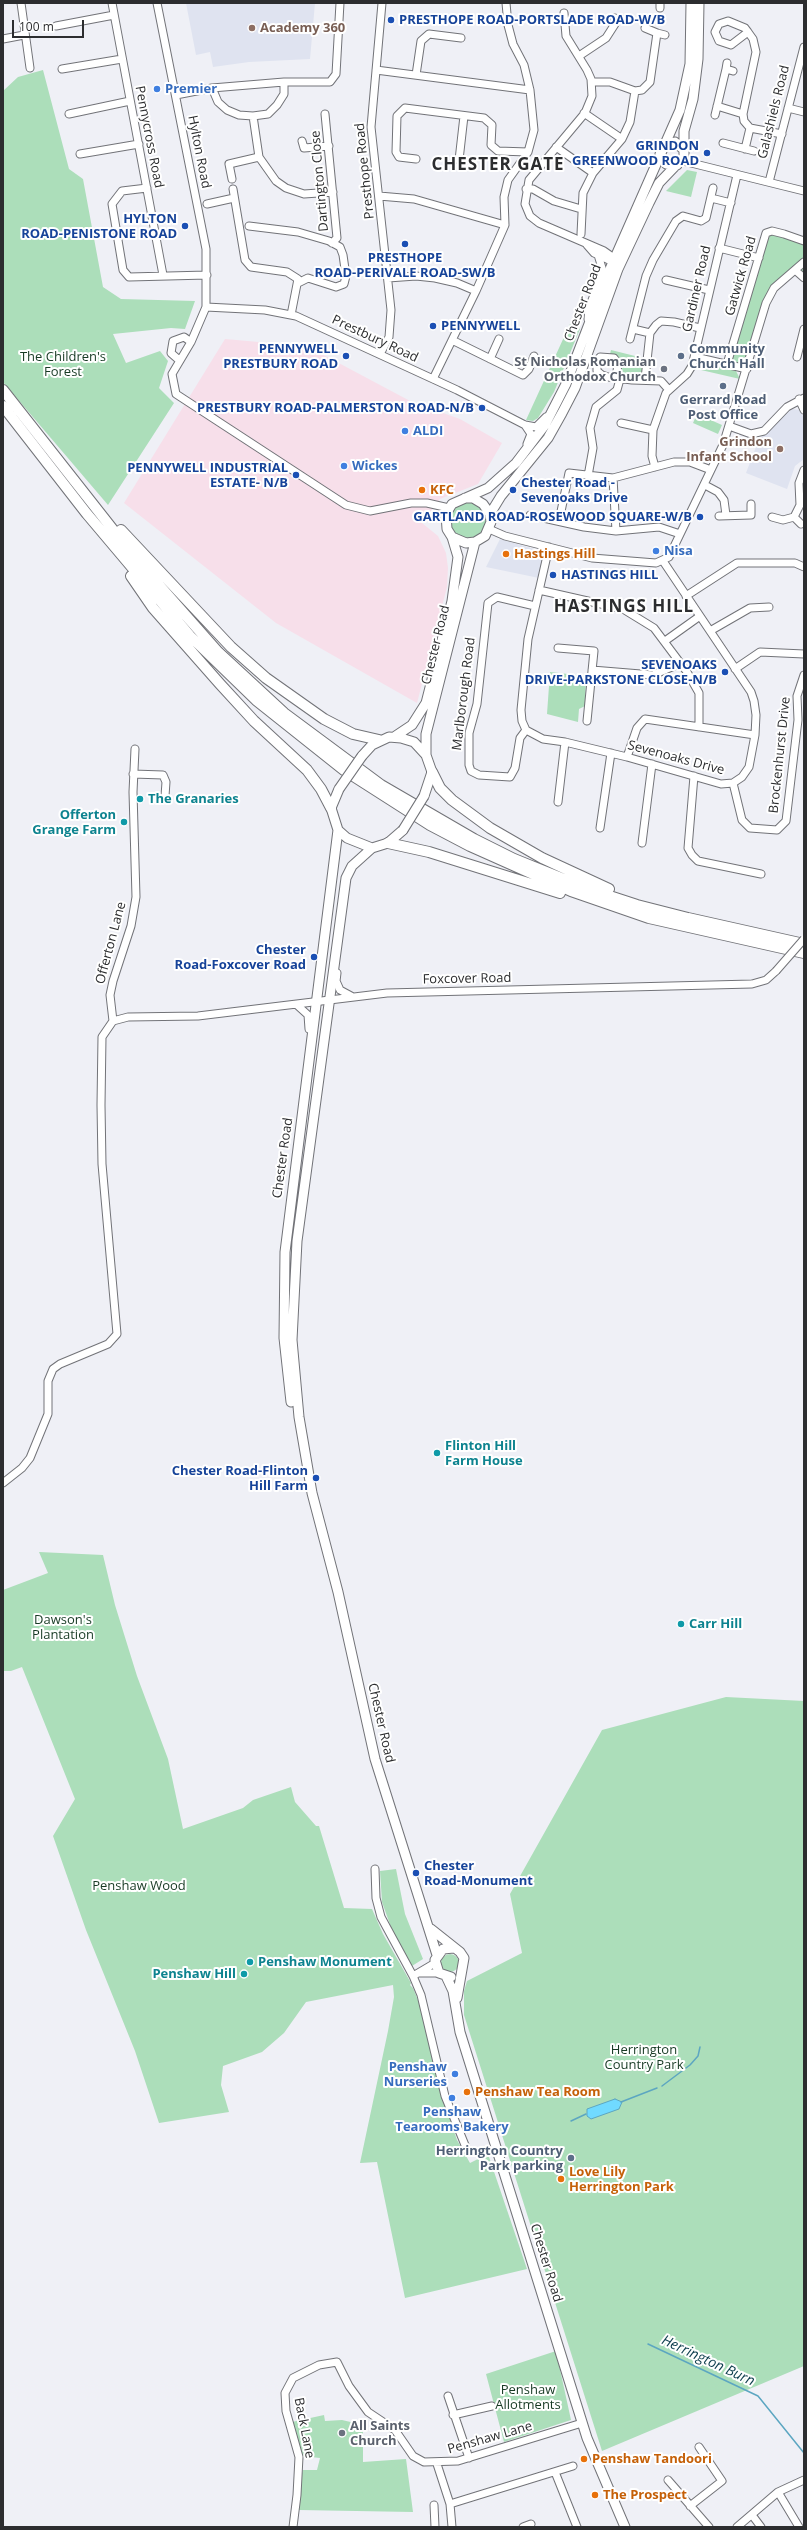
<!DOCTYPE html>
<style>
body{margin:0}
#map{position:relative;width:807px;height:2530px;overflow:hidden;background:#eff0f6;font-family:"Open Sans",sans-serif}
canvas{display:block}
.frame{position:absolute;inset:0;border:4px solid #2c2d2f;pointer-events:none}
.scale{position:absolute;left:12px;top:20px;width:72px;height:18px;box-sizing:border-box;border:2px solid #2c2d2f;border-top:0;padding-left:5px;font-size:12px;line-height:14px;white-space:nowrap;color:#2c2d2f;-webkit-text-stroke:3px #fff;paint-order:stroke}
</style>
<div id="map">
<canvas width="807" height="2530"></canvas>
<div class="frame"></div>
<div class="scale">100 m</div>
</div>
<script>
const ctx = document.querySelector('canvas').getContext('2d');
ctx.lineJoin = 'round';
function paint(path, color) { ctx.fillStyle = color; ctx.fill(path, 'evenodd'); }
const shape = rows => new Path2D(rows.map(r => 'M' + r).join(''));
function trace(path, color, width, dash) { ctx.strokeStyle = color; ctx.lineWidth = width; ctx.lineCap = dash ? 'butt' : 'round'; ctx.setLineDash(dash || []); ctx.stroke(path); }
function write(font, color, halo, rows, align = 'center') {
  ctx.font = font + ' "Open Sans",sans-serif'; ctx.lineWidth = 4; ctx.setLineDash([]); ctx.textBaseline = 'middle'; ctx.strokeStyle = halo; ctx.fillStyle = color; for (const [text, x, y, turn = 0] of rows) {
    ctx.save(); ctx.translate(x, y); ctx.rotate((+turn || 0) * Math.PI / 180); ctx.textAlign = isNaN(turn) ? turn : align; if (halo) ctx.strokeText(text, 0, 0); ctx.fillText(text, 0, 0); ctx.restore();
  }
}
paint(shape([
 [186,3,315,3,310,59,249,62,213,67,210,52,196,55],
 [792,409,800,410,804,418,804,459,795,466,787,489,746,473,759,439],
 [500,539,544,552,539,578,486,567]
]), '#dfe3f0');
paint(shape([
 [225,339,270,343,318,352,412,402,460,419,502,443,478,484,440,499,422,523,438,536,446,553,448,568,447,587,417,703,276,623,124,503]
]), '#f7dfea');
paint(shape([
 [43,70,69,169,83,179,103,287,121,299,195,301,185,329,171,328,113,334,126,363,160,351,168,361,159,388,174,403,108,505,3,382,3,91,18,77],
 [687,170,697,172,691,197,666,191],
 [772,231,804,241,804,278,794,270,774,288,747,369,727,364,762,242],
 [570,324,580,329,554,392,538,418,533,421,526,420],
 [611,350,643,358,643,371,639,376,621,375,616,357,610,354],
 [702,363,736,371,740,379,701,370],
 [697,414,722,425,718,434,693,423],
 '450 520a18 18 0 1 1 36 0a18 18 0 1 1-36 0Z',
 [550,672,586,676,585,706,579,709,578,722,547,714],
 [39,1552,103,1555,115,1605,137,1676,168,1759,183,1829,243,1808,253,1800,291,1787,295,1802,316,1826,319,1826,344,1908,372,1909,383,1934,411,1983,410,1985,413,1988,420,2005,440,2090,457,2140,470,2163,488,2154,527,2269,405,2298,377,2162,360,2163,388,2031,394,1997,393,1985,306,2002,284,2033,262,2052,223,2066,221,2085,229,2112,159,2123,135,2051,86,1930,53,1836,75,1799,22,1667,11,1671,3,1671,3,1590,48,1573],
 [726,1697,804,1701,804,2366,602,2451,464,2015,464,1991,467,1981,522,1953,510,1894,602,1730],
 [396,1869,405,1914,423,1959,412,1966,393,1933,382,1902,380,1871],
 '441 1963a9 9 0 1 1 18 0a9 9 0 1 1-18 0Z',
 [556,2351,571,2420,504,2442,486,2374],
 [324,2415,325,2421,342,2420,359,2424,363,2430,363,2462,406,2459,413,2512,299,2510,300,2480,303,2470,317,2470,320,2458,302,2456,292,2422]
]), '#acdeba');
const water = shape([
 [615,2099,622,2102,619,2109,591,2119,587,2116,587,2109,615,2099]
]);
paint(water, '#70daff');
trace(water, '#5ca6c1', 1);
trace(shape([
 [662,2086,690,2065,698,2056,700,2047],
 [621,2102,657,2088],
 [571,2121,586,2114],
 [648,2344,758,2396,804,2453]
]), '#5ca6c1', 1.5);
const minor = shape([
 [21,3,30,68],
 [112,3,163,275],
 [157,3,206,249,206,307,191,342,172,374,176,394,346,505,370,511,411,503,427,503,449,508],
 [660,3,660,8],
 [564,13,566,36,587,70,591,79,592,96,585,113,529,180,525,204,530,216,539,223,604,251,614,258,609,260,594,253,587,245],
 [56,26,114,15],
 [645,28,657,33],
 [748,32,731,45,719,41,715,32,719,24,728,21,745,28,748,32,753,39,756,52,743,114,744,121,750,128,782,134],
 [3,39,24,35],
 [579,56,606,38,615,24,615,18,623,20],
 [727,63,726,69,733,71],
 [62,69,122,59],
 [376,70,530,90],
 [416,75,421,41,429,34,461,38],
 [284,82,284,94,277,105,268,114,253,116,239,115,227,110,218,102,212,88,284,82,330,82,336,74,340,3],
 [592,82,610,82,635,91,642,90,650,82,657,33,665,35],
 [176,95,212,88],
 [717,106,743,114],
 [788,108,804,112],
 [584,113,622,139],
 [69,114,130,101],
 [325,114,337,238,332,243],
 [715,115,726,69],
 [253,116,259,157,276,181,286,188,304,194,333,192],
 [302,141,304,148,329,146],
 [723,143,754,151],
 [556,147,593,173],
 [745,149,750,128],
 [80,154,139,144],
 [416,159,399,157,396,152,397,116,405,108,484,118,492,125,491,145,498,151,528,152],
 [459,160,464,116],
 [683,161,804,191],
 [232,179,229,164,259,157],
 [769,182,804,47],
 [147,188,122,191,112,204,123,270,129,277,207,275],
 [233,189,245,260,251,267,287,272,298,279,291,315],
 [526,189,533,189,554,201,581,209],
 [379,196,414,199,505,225],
 [711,198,731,203],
 [207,204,234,198],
 [249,226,298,232,329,241,340,247,343,255,346,276,344,284,336,287,308,278,298,283],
 [581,234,583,193,593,173,622,139,630,122,635,91],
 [719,248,759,258],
 [795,270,804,278],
 [388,278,416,276,435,278,457,283,476,291],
 [666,280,709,290],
 [206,307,265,310,296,316,457,390,525,425,536,427,546,417],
 [588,319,589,308,603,271,598,255],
 [633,329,650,333],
 [630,339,646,276,653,260,676,221,683,216,701,221,706,218,713,188],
 [452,340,523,375,529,369,534,356],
 [380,354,389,337,391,310,371,127,382,3],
 [695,357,747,369],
 [797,357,804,329],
 [490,359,499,339],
 [179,360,171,353,173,341,184,337,191,342],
 [727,364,766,233,772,231,784,234,804,241],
 [616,378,618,364,614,358,600,357,597,361,597,371,602,375,608,377,632,380,661,381,669,390],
 [433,379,476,291,505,225,504,197,508,180,528,152,534,130,530,90,524,65,513,44,508,25,506,3],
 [645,379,650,333,656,325,661,321,674,322,700,328],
 [799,399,804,410],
 [621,423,653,430],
 [525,425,531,434,527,444],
 [729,426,751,434,764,431,787,407,804,398],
 [655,467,652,456,653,430,666,393,687,374,692,366,737,175],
 [588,476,593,448,590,428,596,407,617,390,620,379],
 [613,478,616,531],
 [705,485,718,492,724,500,726,515],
 [530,515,584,527,616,531,659,527,680,534],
 [719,516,751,515,751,504],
 [772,517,783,520,794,517,800,505,799,483,804,470],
 [794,517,801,524],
 [559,521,569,473,613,478,674,462,690,462,711,470],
 [489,529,505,536,592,558,656,563,669,557,723,445,766,303,774,288,804,262],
 [549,547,528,639,521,710,522,721,526,730,543,739,565,742,627,757,721,784,733,783,742,777,749,767,755,735,756,715,754,701,751,692,663,561],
 [539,590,623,609,654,628,687,672,699,693,699,727],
 [686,596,737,563,795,563,804,567],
 [710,631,750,608,769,607],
 [665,641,700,616],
 [558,648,594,651,587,721],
 [735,669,760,652,804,654],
 [592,670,653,675,681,663],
 [526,730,520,738,515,768,510,777,479,775,471,771,469,765,469,733,477,704,488,603,497,597,535,606],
 [627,757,637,728,645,719,755,735],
 [133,774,163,775,166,782,165,796],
 [694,776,688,848,692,855,698,861,761,874],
 [733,783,742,820,750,828,777,830,786,821,798,720,797,696,804,675],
 [558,802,565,742],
 [600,828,611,753],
 [642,843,652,764],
 [337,973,336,981,340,990,353,997],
 [297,1005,308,1015,309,1029],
 [113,1021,110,995,113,981,131,926,136,897,133,792,135,749],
 [3,1483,22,1468,30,1458,48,1414,48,1381,53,1369,60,1364,108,1344,117,1334,102,1164,101,1105,102,1037,113,1021,128,1017,198,1016,387,993,752,984,766,980,776,971],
 [375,1869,376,1898,381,1917,413,1976,421,1995,445,2096,467,2150],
 [420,1973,439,1973],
 [413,1976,435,1963],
 [448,2396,469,2458],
 [453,2415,492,2406],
 [437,2464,450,2504,452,2527],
 [555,2472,577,2527],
 [668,2480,709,2527],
 [778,2492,799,2527],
 [450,2504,573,2466],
 [434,2505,435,2527],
 [690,2506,722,2481,699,2447],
 [752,2515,761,2527],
 [293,2527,297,2495,299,2457,286,2411,285,2393,293,2378,319,2365,337,2362,349,2386,368,2412,395,2430,413,2456,424,2462,458,2461,582,2423],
 [523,2527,531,2524],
 [737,2527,778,2492,804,2480]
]);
const major = shape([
 [665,145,675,142,684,150],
 [660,154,666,164,677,165],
 [490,514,501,496,548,438,562,413,575,388,618,269,649,203,659,183,684,157,684,131,693,99,698,59,699,3],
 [452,537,466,543,475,542,485,536,491,522,490,514,483,504,473,498,465,498],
 [394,737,412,725,426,703,452,601,458,557,452,537,447,529,446,514,452,504,488,488,516,463,545,425,566,384,610,269,680,110,690,64,691,3],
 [426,755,426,734,475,542],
 [362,756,372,745,389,737,401,738,414,742,426,755,432,772,424,796],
 [339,789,331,808,338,830,347,838,372,848,388,843,403,830],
 [372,848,352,866,346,878,297,1241,292,1340,299,1417,312,1493,338,1592,375,1759,437,1955],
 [291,1402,284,1338,285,1252,338,830],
 [431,1929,460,1952,464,1958,457,1998],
 [446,1976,453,1991,460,2032,587,2438,625,2527],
 [451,1977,439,1973,435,1960,443,1949,454,1948]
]);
const highway = shape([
 [3,390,136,559,218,652,284,713,381,785,474,839,514,859,588,889,637,905,688,918,804,944],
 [3,406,87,514,190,636,256,700,344,770,430,825,470,846,571,891,649,918,804,953],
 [121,530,231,647,266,678,324,719,353,734,379,740],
 [131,576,153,608,220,684,254,721,307,770,321,789,331,808],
 [432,772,440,788,452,800,490,828,542,858,609,889],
 [388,843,429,852,560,893]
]);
trace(minor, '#727378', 9);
trace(major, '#727378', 11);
trace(highway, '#727378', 12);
trace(minor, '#fff', 7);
trace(major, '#fff', 9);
trace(highway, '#fff', 10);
const minorBridge = shape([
 [776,971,804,939]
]);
const majorBridge = shape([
 [339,789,362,756],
 [403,830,424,796]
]);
trace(minorBridge, '#727378', 9, []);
trace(majorBridge, '#727378', 11, []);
trace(minorBridge, '#fff', 7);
trace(majorBridge, '#fff', 9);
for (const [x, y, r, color] of [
 [391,20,4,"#1a4fb4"],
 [252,28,4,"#8d6e63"],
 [157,89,4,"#3f7fe0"],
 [707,153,4,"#1a4fb4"],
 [185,226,4,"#1a4fb4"],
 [405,244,4,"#1a4fb4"],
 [433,326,4,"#1a4fb4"],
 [346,356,4,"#1a4fb4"],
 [681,356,4,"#5c6f8a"],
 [664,369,4,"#6b7280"],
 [723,386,4,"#5c6f8a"],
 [482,408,4,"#1a4fb4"],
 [405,431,4,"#3f7fe0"],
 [780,449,4,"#8d6e63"],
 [344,466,4,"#3f7fe0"],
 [296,475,4,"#1a4fb4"],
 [422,490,4,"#e8710a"],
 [513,490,4,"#1a4fb4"],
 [700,517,4,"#1a4fb4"],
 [656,551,4,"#3f7fe0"],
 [506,554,4,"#e8710a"],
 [553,575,4,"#1a4fb4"],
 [725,672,4,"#1a4fb4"],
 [140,799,4,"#0f9aa8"],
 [124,822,4,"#0f9aa8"],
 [314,957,4,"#1a4fb4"],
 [437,1453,4,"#0f9aa8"],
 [316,1478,4,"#1a4fb4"],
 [681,1624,4,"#0f9aa8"],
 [416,1873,4,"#1a4fb4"],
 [250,1962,4,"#0f9aa8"],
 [244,1974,4,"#0f9aa8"],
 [455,2074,4,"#3f7fe0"],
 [467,2092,4,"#e8710a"],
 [452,2098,4,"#3f7fe0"],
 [571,2158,4,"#5c6f8a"],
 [561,2179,4,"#e8710a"],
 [342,2433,4,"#6b7280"],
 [584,2459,4,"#e8710a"],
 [595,2495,4,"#e8710a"]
]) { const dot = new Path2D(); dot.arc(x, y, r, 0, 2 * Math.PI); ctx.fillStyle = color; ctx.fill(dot); trace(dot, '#fff', 1.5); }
write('bold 13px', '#164399', '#fff', [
 ["PRESTHOPE ROAD-PORTSLADE ROAD-W/B",399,20,"left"],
 ["GRINDON",699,146],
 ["GREENWOOD ROAD",699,161],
 ["HYLTON",177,219],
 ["ROAD-PENISTONE ROAD",177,234],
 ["PRESTHOPE",405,258,"center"],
 ["ROAD-PERIVALE ROAD-SW/B",405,273,"center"],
 ["PENNYWELL",441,326,"left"],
 ["PENNYWELL",338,349],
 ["PRESTBURY ROAD",338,364],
 ["PRESTBURY ROAD-PALMERSTON ROAD-N/B",474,408],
 ["PENNYWELL INDUSTRIAL",288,468],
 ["ESTATE- N/B",288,483],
 ["Chester Road -",521,483,"left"],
 ["Sevenoaks Drive",521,498,"left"],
 ["GARTLAND ROAD-ROSEWOOD SQUARE-W/B",692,517],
 ["HASTINGS HILL",561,575,"left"],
 ["SEVENOAKS",717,665],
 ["DRIVE-PARKSTONE CLOSE-N/B",717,680],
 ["Chester",306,950],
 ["Road-Foxcover Road",306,965],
 ["Chester Road-Flinton",308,1471],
 ["Hill Farm",308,1486],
 ["Chester",424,1866,"left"],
 ["Road-Monument",424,1881,"left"]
], 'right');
write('bold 13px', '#785e54', '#fff', [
 ["Academy 360",260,28],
 ["Grindon",772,442,"right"],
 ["Infant School",772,457,"right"]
], 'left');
write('bold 13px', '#366cbe', '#fff', [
 ["Premier",165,89],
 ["ALDI",413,431],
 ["Wickes",352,466],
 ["Nisa",664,551],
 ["Penshaw",447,2067,"right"],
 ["Nurseries",447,2082,"right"],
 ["Penshaw",452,2112,"center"],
 ["Tearooms Bakery",452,2127,"center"]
], 'left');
write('13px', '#2c2d2f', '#fff', [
 ["Galashiels Road",774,112,-76],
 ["Pennycross Road",149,137,79],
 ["Hylton Road",199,152,79],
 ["Presthope Road",365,171,-96],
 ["Dartington Close",320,181,-95],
 ["Gatwick Road",741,276,-74],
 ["Gardiner Road",697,289,-77],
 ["Chester Road",583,303,-69],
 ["Prestbury Road",375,339,25],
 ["Chester Road",436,645,-76],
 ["Marlborough Road",464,694,-83],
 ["Brockenhurst Drive",780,755,-84],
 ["Sevenoaks Drive",676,758,15],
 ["Offerton Lane",111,943,-75],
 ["Foxcover Road",467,979,-1],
 ["Chester Road",283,1158,-82],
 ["Chester Road",381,1723,77],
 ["Chester Road",546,2263,73],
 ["Back Lane",304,2428,79],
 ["Penshaw Lane",490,2438,-16]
]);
write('bold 13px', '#4e5e75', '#fff', [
 ["Community",689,349],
 ["Church Hall",689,364],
 ["Gerrard Road",723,400,"center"],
 ["Post Office",723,415,"center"],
 ["Herrington Country",563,2151,"right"],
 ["Park parking",563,2166,"right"]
], 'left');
write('13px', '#173a24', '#fff', [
 ["The Children's",63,357],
 ["Forest",63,372],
 ["Dawson's",63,1620],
 ["Plantation",63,1635],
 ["Penshaw Wood",139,1886],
 ["Herrington",644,2050],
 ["Country Park",644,2065],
 ["Penshaw",528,2390],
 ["Allotments",528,2405]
]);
write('bold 13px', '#5b616d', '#fff', [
 ["St Nicholas Romanian",656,362],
 ["Orthodox Church",656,377],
 ["All Saints",350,2426,"left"],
 ["Church",350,2441,"left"]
], 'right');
write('bold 13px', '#c56008', '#fff', [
 ["KFC",430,490],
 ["Hastings Hill",514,554],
 ["Penshaw Tea Room",475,2092],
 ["Love Lily",569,2172],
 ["Herrington Park",569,2187],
 ["Penshaw Tandoori",592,2459],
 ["The Prospect",603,2495]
], 'left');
write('bold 13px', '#0d838f', '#fff', [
 ["The Granaries",148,799],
 ["Offerton",116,815,"right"],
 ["Grange Farm",116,830,"right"],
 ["Flinton Hill",445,1446],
 ["Farm House",445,1461],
 ["Carr Hill",689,1624],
 ["Penshaw Monument",258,1962],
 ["Penshaw Hill",236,1974,"right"]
], 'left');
write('italic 14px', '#0e3e4e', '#fff', [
 ["Herrington Burn",708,2361,25]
]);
ctx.letterSpacing = '1px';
write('bold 17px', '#2c2d2f', '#fff', [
 ["CHESTER GATE",498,165],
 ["HASTINGS HILL",624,607]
]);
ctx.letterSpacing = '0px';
</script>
